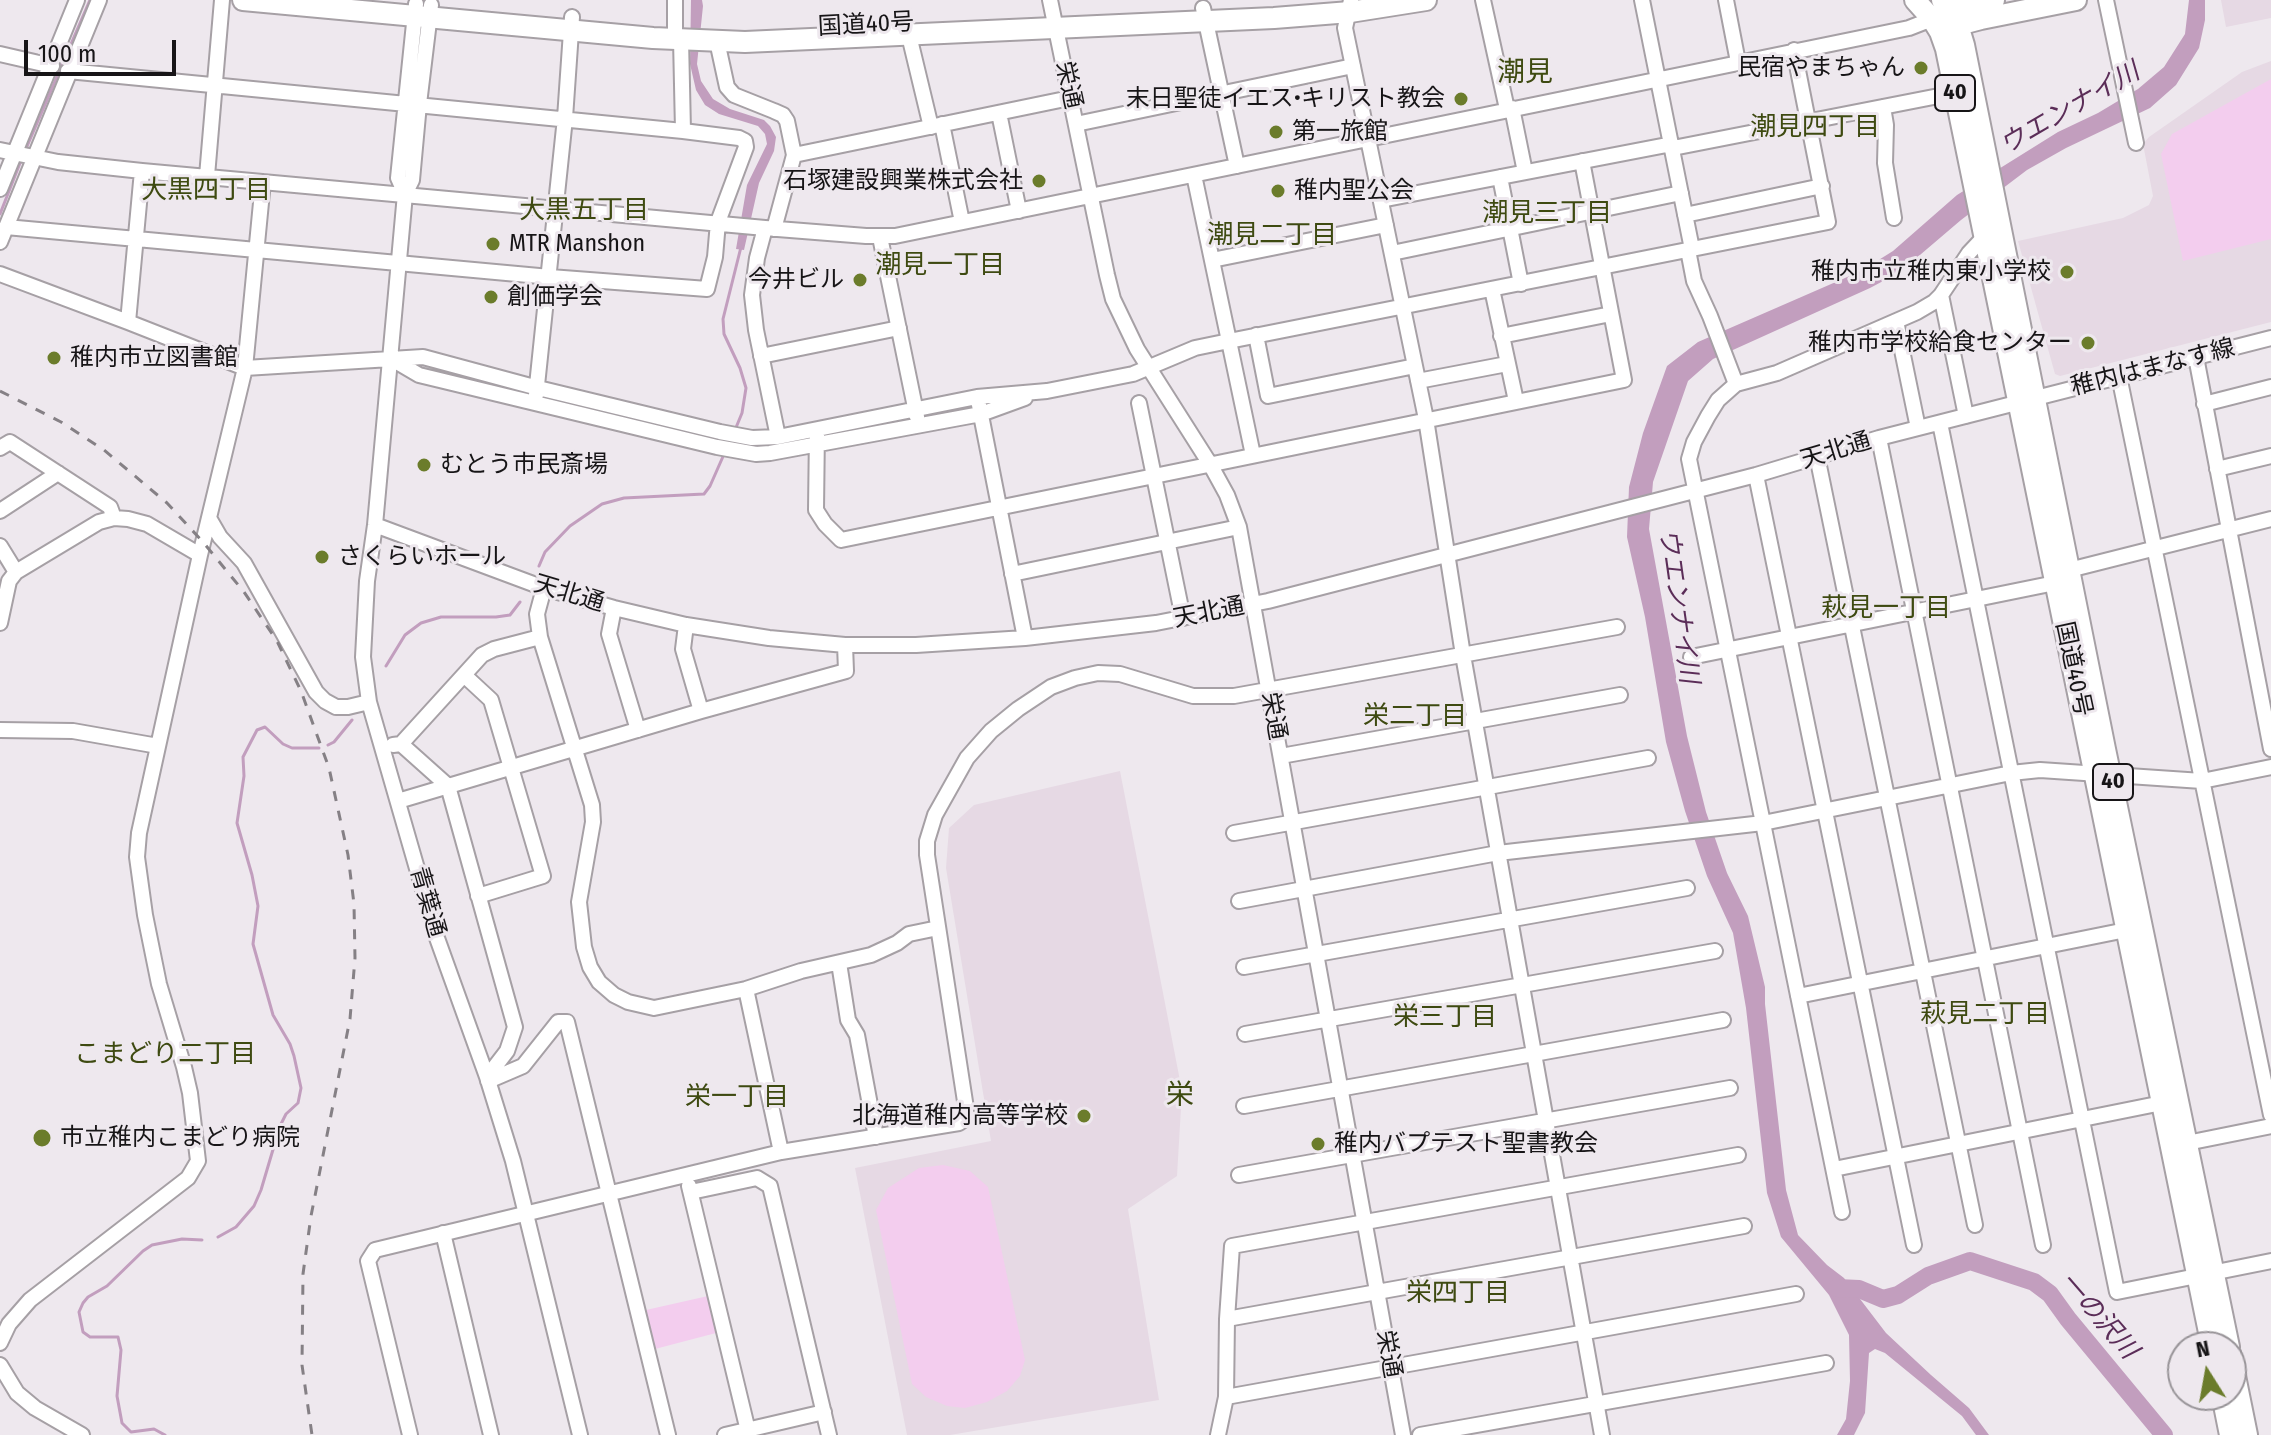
<!DOCTYPE html>
<meta charset="utf-8">
<style>
body{margin:0}
#map{position:relative;width:2271px;height:1435px;overflow:hidden;background:#eee8ee;font-family:"Fira Sans Condensed",sans-serif}
canvas{display:block}
.north{position:absolute;left:2167px;top:1331px;width:80px;height:80px;box-sizing:border-box;background:#eee8ee;border:2px solid #989498;border-radius:50%;rotate:349deg;font-size:22px;font-weight:700;line-height:32px;text-align:center;color:#171517}
.north::after{content:'';display:block;margin:auto;width:28px;height:36px;background:#6b7c2b;clip-path:polygon(50% 0,100% 100%,50% 72%,0 100%)}
.scale{position:absolute;left:24px;top:40px;width:152px;height:36px;box-sizing:border-box;border:4px solid #171517;border-top:0;padding-left:10px;font-size:24px;line-height:28px;white-space:nowrap;color:#171517;-webkit-text-stroke:6px #eee8ee;paint-order:stroke}
</style>
<div id="map">
<canvas width="2271" height="1435"></canvas>
<div class="north">N</div>
<div class="scale">100 m</div>
</div>
<script>
const ctx = document.querySelector('canvas').getContext('2d');
ctx.lineJoin = 'round';
function paint(path, color) { ctx.fillStyle = color; ctx.fill(path, 'evenodd'); }
const shape = rows => new Path2D(rows.map(r => 'M' + r).join(''));
function trace(path, color, width, dash) { ctx.strokeStyle = color; ctx.lineWidth = width; ctx.lineCap = dash ? 'butt' : 'round'; ctx.setLineDash(dash || []); ctx.stroke(path); }
function write(font, color, halo, rows, align = 'center') {
  ctx.font = font + ' "Fira Sans Condensed","Noto Sans JP",sans-serif'; ctx.lineWidth = 6; ctx.setLineDash([]); ctx.textBaseline = 'middle'; ctx.strokeStyle = halo; ctx.fillStyle = color; for (const [text, x, y, turn = 0] of rows) {
    ctx.save(); ctx.translate(x, y); ctx.rotate((+turn || 0) * Math.PI / 180); ctx.textAlign = isNaN(turn) ? turn : align; if (halo) ctx.strokeText(text, 0, 0); ctx.fillText(text, 0, 0); ctx.restore();
  }
}
paint(shape([
 [2221,0,2271,0,2271,18,2226,27],
 [2271,61,2271,322,2060,376,2055,374,2018,241,2123,218,2149,205,2153,196,2143,144,2149,137,2242,72],
 [1120,771,1182,1091,1177,1176,1128,1209,1159,1400,950,1435,907,1435,855,1168,991,1141,946,868,949,828,974,805]
]), '#e6d9e4');
paint(shape([
 [2271,79,2271,239,2183,261,2161,154,2172,134],
 [943,1165,970,1171,988,1187,1025,1360,1020,1376,1007,1391,987,1402,965,1408,947,1406,926,1397,912,1384,876,1210,888,1188,919,1168],
 [708,1296,716,1333,655,1349,646,1310]
]), '#f3cdee');
paint(shape([
 [691,0,702,0,703,6,697,64,701,81,713,99,730,109,764,120,770,126,776,137,774,151,759,183,744,250,736,249,747,185,767,144,765,134,758,126,719,114,705,105,696,90,690,64],
 [2189,0,2205,0,2205,20,2199,48,2176,85,2150,108,2066,148,2027,170,1961,220,1900,272,1870,288,1713,359,1688,381,1653,482,1649,529,1687,736,1706,812,1727,873,1748,916,1765,987,1765,1004,1786,1190,1798,1235,1827,1265,1844,1278,1886,1333,1931,1375,1969,1408,1989,1435,1976,1435,1962,1416,1885,1353,1875,1349,1869,1353,1865,1413,1854,1435,1837,1435,1846,1419,1850,1381,1849,1335,1829,1295,1781,1237,1767,1193,1746,1008,1733,933,1707,876,1685,811,1666,742,1645,617,1627,537,1629,487,1643,433,1667,366,1698,342,1861,271,1893,251,1957,195,2058,132,2098,113,2138,89,2164,67,2185,34]
]), '#c29ebe');
trace(shape([
 [25,151,90,0],
 [0,214,22,158],
 [735,430,742,413,746,388,740,368,724,334,723,319,741,247],
 [539,566,545,552,570,526,602,504,624,498,704,494,710,486,725,452],
 [386,666,405,635,421,623,441,617,496,617,510,615,520,602],
 [328,745,334,742,352,720],
 [218,1237,236,1227,254,1206,261,1190,280,1126,286,1114,298,1103,301,1088,294,1056,290,1044,273,1015,253,944,258,906,252,875,237,823,244,776,243,757,257,730,265,727,283,744,292,748,319,748],
 [165,1435,154,1429,131,1432,122,1423,117,1396,121,1350,118,1337,90,1337,83,1332,79,1312,83,1303,88,1297,107,1286,143,1251,152,1245,182,1239,202,1240]
]), '#c29ebe', 3);
trace(shape([
 [1837,1288,1859,1289,1883,1299,1898,1295,1928,1276,1970,1261,2034,1282,2050,1294,2068,1319,2164,1435]
]), '#c29ebe', 18);
const minor = shape([
 [675,0,675,39],
 [1050,0,1107,275,1113,299,1137,349,1210,464,1227,495,1239,527,1403,1435],
 [1351,0,1345,28,1426,419,1463,655,1602,1435],
 [1483,0,1507,109],
 [1642,0,1692,249],
 [1726,0,1738,62],
 [2106,0,2136,143],
 [431,5,419,104,412,180,405,194,375,525,367,581,363,657,369,702,437,938,487,1077,513,1161,580,1435],
 [1203,8,1237,166],
 [906,23,931,127],
 [681,39,683,131],
 [717,41,727,87,734,95,774,111,783,115,787,121,794,155,774,229],
 [0,54,52,66],
 [1883,107,1886,125,1885,163,1894,218],
 [1512,108,1525,172],
 [999,113,1019,211],
 [942,124,962,222],
 [1076,124,1353,66],
 [1673,148,1954,93],
 [0,150,58,162,142,171,765,228,866,236,895,236,1909,28,1932,19],
 [794,155,1070,98],
 [1194,175,1253,455],
 [207,176,222,0],
 [1500,177,1521,284],
 [0,189,77,0],
 [405,194,398,178,416,4],
 [1381,200,1672,144],
 [1685,215,1822,186],
 [6,227,550,277,707,289,715,257,718,222,746,147,745,141,739,138,683,131,68,71],
 [765,228,757,258,752,295,756,330,778,437],
 [880,237,917,417],
 [0,242,99,0],
 [1688,250,1694,281,1710,316,1736,384],
 [1392,253,1681,193],
 [1212,260,1386,225],
 [0,274,128,322,245,368,423,357,538,388,720,432,752,438,778,437,977,397,1047,391,1133,374,1195,348,1229,341,1828,222,1794,50],
 [1492,289,1516,401],
 [1941,295,1966,416],
 [1896,321,1918,428],
 [128,322,142,171],
 [1256,335,1268,396,1415,366],
 [1501,336,1611,314],
 [761,356,899,328],
 [2196,357,2271,749],
 [390,358,419,375,717,447,756,454,770,453,981,414,1025,398],
 [2119,376,2271,1115],
 [1418,381,1507,364],
 [536,395,565,118,572,17],
 [1139,403,1183,618],
 [2204,404,2271,387],
 [979,405,1025,638],
 [1940,423,2117,1292,2271,1261],
 [817,430,816,510,825,524,841,540,1624,380,1582,161],
 [1879,438,2043,1245],
 [0,448,10,442,110,507,114,518],
 [1817,456,1975,1225],
 [2217,469,2271,456],
 [1756,475,1914,1245],
 [0,511,58,473],
 [209,518,220,537,244,563,316,692,325,701,336,707,348,707,369,702],
 [375,525,544,588,614,608,686,625,769,638,845,645,916,645,1025,638,1156,623,1268,601,1756,475,1879,438,2271,338],
 [0,546,16,572],
 [1012,574,1239,527],
 [614,608,609,634,638,730],
 [0,623,9,581,16,572,99,522,114,518,128,519,147,524,200,555],
 [686,625,683,649,701,711],
 [540,637,537,614,544,588],
 [1691,657,2055,583,2069,570,2271,519],
 [464,675,491,700,543,876,478,896],
 [0,730,73,731,158,746],
 [401,744,482,655,494,649,540,637,592,805,593,822,579,902,584,947,590,967,599,982,614,995,628,1002,654,1008,746,989,801,971,871,955,897,943,909,934,938,928],
 [393,745,401,744,448,786,515,1027,507,1051,487,1077],
 [1281,756,1620,695],
 [398,801,701,711,846,671,845,645],
 [1234,833,1648,758],
 [1239,901,1498,853,1763,823,2011,773,2040,770,2202,781,2271,767],
 [839,963,848,1020,857,1035,876,1137],
 [1244,967,1687,888],
 [746,989,781,1152],
 [1798,996,2126,930],
 [1245,1034,1715,951],
 [488,1081,523,1066,558,1022,567,1022,668,1435],
 [1244,1106,1723,1020],
 [2177,1145,2271,1126],
 [1834,1169,2162,1103],
 [1239,1175,1730,1088],
 [689,1186,749,1435],
 [691,1192,757,1178,770,1186,829,1435],
 [1842,1212,1689,459,1694,442,1708,416,1718,400,1736,384,1777,373,1917,312,1934,302,1941,295,1969,253,1984,237],
 [443,1233,491,1435],
 [1227,1319,1744,1226],
 [0,1343,9,1324,30,1300,188,1178,198,1161,190,1093,184,1067,159,984,145,915,137,857,139,833,200,555,245,368,263,182],
 [0,1365,17,1393,35,1408,82,1435],
 [1226,1397,1796,1294],
 [410,1435,368,1261,375,1250,781,1152,959,1123,966,1118,966,1108,927,855,927,841,935,815,967,758,991,731,1018,709,1051,687,1075,678,1098,673,1120,674,1193,696,1234,696,1617,627],
 [725,1435,824,1412],
 [1218,1435,1226,1397,1227,1319,1232,1246,1738,1155],
 [1420,1435,1826,1363]
]);
const highway = shape([
 [243,0,653,38,745,42,1274,18,1350,12,1426,0],
 [1915,0,1932,19,1940,32,1946,49,2212,1347],
 [1942,0,1958,25,1964,45,2105,749,2229,1347],
 [1939,16,1951,11,1994,0],
 [1948,23,1958,25,1981,19,2076,0],
 [2231,1356,2247,1435],
 [2222,1395,2230,1435]
]);
trace(minor, '#a6a0a5', 18);
trace(highway, '#a6a0a5', 24);
trace(minor, '#fff', 14);
trace(highway, '#fff', 20);
trace(shape([
 [0,391,61,422,104,450,167,503,203,542,244,592,277,641,301,691,329,768,348,855,354,904,355,958,350,1019,311,1216,303,1274,302,1365,312,1435]
]), '#858085', 3, [10, 10]);
for (const [x, y, r, color] of [
 [1921,68,8,"#6b7c2b"],
 [1461,99,8,"#6b7c2b"],
 [1276,132,8,"#6b7c2b"],
 [1039,181,8,"#6b7c2b"],
 [1278,191,8,"#6b7c2b"],
 [493,244,8,"#6b7c2b"],
 [2067,272,8,"#6b7c2b"],
 [860,280,8,"#6b7c2b"],
 [491,297,8,"#6b7c2b"],
 [2088,343,8,"#6b7c2b"],
 [54,358,8,"#6b7c2b"],
 [424,465,8,"#6b7c2b"],
 [322,557,8,"#6b7c2b"],
 [1084,1116,8,"#6b7c2b"],
 [42,1138,10,"#6b7c2b"],
 [1318,1144,8,"#6b7c2b"]
]) { const dot = new Path2D(); dot.arc(x, y, r, 0, 2 * Math.PI); ctx.fillStyle = color; ctx.fill(dot); trace(dot, '#eee8ee', 3); }
for (const [x, y, w] of [
 [1955,93,40],
 [2113,782,40]
]) { const box = new Path2D(); box.roundRect(x - w / 2, y - 18, w, 36, 6); ctx.fillStyle = '#eee8ee'; ctx.fill(box); trace(box, '#171517', 2); }
write('bold 22px', '#171517', null, [
 ["40",1955,93],
 ["40",2113,782]
]);
write('24px', '#171517', '#eee8ee', [
 ["国道40号",866,25,-3],
 ["栄通",1068,85,78],
 ["稚内はまなす線",2153,368,-14],
 ["天北通",1836,451,-17],
 ["天北通",569,594,17],
 ["天北通",1209,613,-11],
 ["国道40号",2073,669,78],
 ["栄通",1273,716,80],
 ["青葉通",427,902,74],
 ["栄通",1388,1354,80]
]);
write('24px', '#171517', '#eee8ee', [
 ["民宿やまちゃん",1905,68,"right"],
 ["末日聖徒イエス•キリスト教会",1445,99,"right"],
 ["第一旅館",1292,132],
 ["石塚建設興業株式会社",1023,181,"right"],
 ["稚内聖公会",1294,191],
 ["MTR Manshon",509,244],
 ["稚内市立稚内東小学校",2051,272,"right"],
 ["今井ビル",844,280,"right"],
 ["創価学会",507,297],
 ["稚内市学校給食センター",2072,343,"right"],
 ["稚内市立図書館",70,358],
 ["むとう市民斎場",440,465],
 ["さくらいホール",338,557],
 ["北海道稚内高等学校",1068,1116,"right"],
 ["市立稚内こまどり病院",60,1138],
 ["稚内バプテスト聖書教会",1334,1144]
], 'left');
write('italic 26px', '#5b2d58', '#eee8ee', [
 ["ウエンナイ川",2070,109,-30],
 ["ウエンナイ川",1678,606,82],
 ["一の沢川",2098,1316,49]
]);
write('26px', '#3e4a11', '#eee8ee', [
 ["潮見四丁目",1815,128],
 ["大黒四丁目",206,191],
 ["大黒五丁目",584,211],
 ["潮見三丁目",1547,214],
 ["潮見二丁目",1272,236],
 ["潮見一丁目",940,266],
 ["萩見一丁目",1886,609],
 ["栄二丁目",1415,717],
 ["萩見二丁目",1985,1015],
 ["栄三丁目",1445,1018],
 ["こまどり二丁目",165,1055],
 ["栄一丁目",737,1098],
 ["栄四丁目",1458,1294]
]);
write('28px', '#3e4a11', '#eee8ee', [
 ["潮見",1525,73],
 ["栄",1180,1096]
]);
</script>
